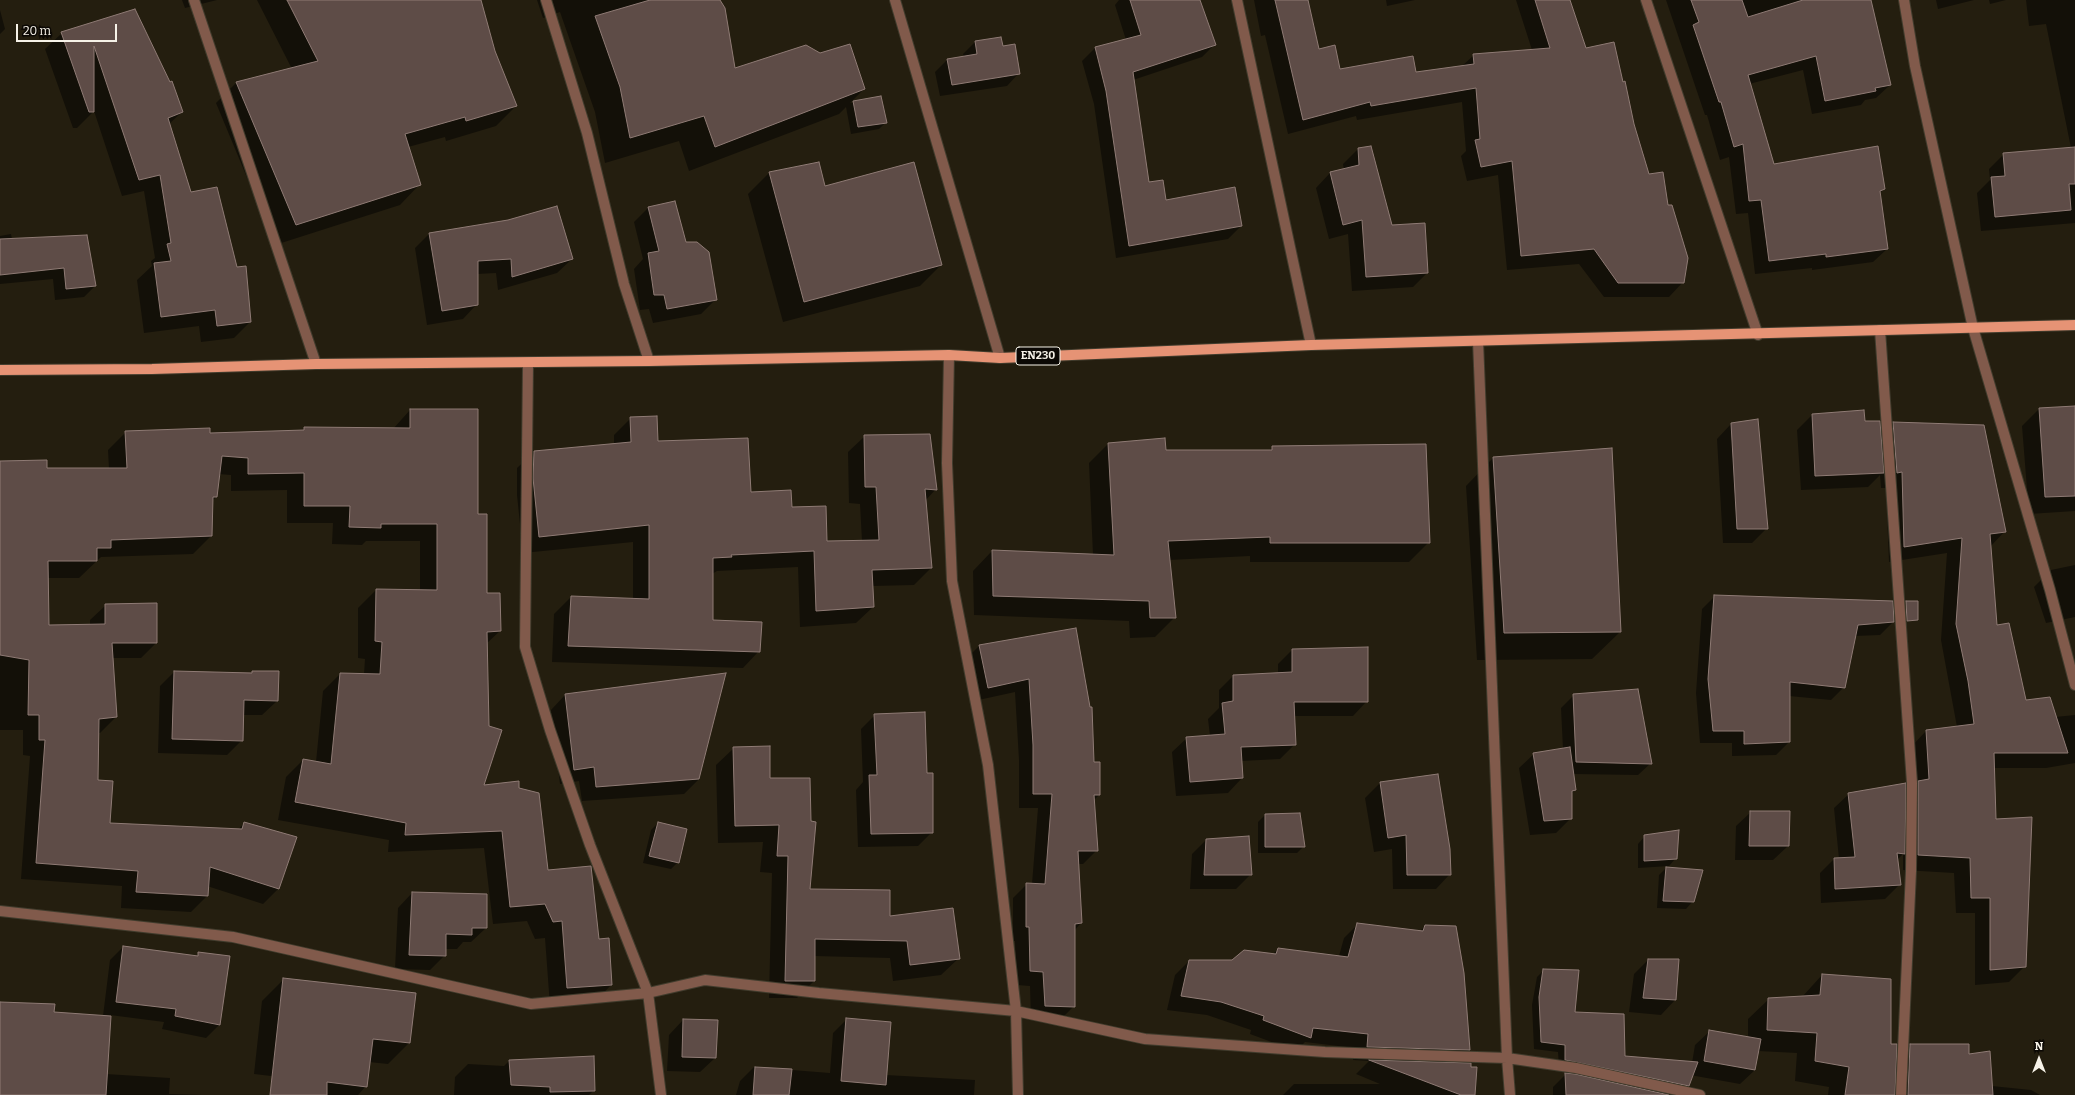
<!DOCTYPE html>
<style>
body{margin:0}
#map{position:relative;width:2075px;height:1095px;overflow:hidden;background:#241e0f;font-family:Bitter,serif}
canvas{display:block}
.north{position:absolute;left:2019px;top:1039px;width:40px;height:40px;-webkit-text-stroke:3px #0b0804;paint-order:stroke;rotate:0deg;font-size:11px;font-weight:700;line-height:16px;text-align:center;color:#f6f2e8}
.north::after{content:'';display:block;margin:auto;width:14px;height:18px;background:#f6f2e8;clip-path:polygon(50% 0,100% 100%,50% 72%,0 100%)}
.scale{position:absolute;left:16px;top:24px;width:101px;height:18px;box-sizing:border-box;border:2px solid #f6f2e8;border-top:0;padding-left:5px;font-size:12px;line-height:14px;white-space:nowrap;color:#f6f2e8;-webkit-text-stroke:3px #0b0804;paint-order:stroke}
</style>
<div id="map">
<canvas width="2075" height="1095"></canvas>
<div class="north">N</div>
<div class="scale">20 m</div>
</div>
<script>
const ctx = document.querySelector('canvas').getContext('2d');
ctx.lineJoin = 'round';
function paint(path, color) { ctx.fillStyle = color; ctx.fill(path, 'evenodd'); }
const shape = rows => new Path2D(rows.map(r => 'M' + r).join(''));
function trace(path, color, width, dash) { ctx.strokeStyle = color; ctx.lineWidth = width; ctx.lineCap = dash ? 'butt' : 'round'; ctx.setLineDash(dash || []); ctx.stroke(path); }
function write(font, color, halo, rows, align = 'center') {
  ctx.font = font + ' Bitter,serif'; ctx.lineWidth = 3; ctx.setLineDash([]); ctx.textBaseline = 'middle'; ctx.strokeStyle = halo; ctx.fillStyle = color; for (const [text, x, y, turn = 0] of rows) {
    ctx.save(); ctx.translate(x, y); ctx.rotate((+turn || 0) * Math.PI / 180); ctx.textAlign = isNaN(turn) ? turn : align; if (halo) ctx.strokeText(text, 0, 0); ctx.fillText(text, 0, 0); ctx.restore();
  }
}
paint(shape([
 [182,0,217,0,185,8],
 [257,0,480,0,494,51,516,106,496,126,446,141,445,137,408,147,420,184,400,205,275,245,216,103,236,83,292,69],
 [537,0,719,0,734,69,864,89,850,103,881,97,886,122,879,129,851,134,846,107,839,114,689,171,679,141,605,163,595,112,560,12,543,18],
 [1119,0,1200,0,1215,44,1202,57,1133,80,1148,183,1165,201,1241,226,1228,239,1116,258,1094,104,1082,61,1095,48,1126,40,1115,5],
 [1254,0,1307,0,1318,50,1339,71,1415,73,1462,66,1474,55,1532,50,1516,0,1569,0,1586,49,1622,83,1648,175,1683,282,1669,297,1604,297,1579,264,1507,270,1498,175,1467,181,1461,156,1466,151,1462,102,1357,120,1356,116,1288,134,1265,35,1261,36],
 [1386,0,1415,0,1387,6],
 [1666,0,1870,0,1890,85,1876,98,1865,100,1861,105,1812,114,1803,70,1749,84,1774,165,1884,189,1880,193,1887,249,1873,262,1812,270,1812,268,1755,274,1748,213,1736,214,1729,157,1720,160,1707,115,1705,115],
 [1936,0,1974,0,1938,9],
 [1989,0,2006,0,1990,4],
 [2026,0,2075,0,2075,223,1981,231,1977,193,1990,180,1989,169,2004,154,2071,148,2046,24,2029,26],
 [0,10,5,29,0,34],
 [134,10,182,112,169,124,190,193,250,322,234,338,201,342,199,326,144,333,137,280,152,266,151,261,155,258,144,191,122,196,94,111,77,128,73,128,45,49,62,33],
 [975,42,1002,47,1019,73,1007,86,940,96,935,72,947,60,964,57,963,54],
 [1358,149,1391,226,1427,273,1413,287,1352,291,1348,234,1329,239,1316,188,1330,173,1344,170,1343,164],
 [819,163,824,188,941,265,920,286,783,322,748,194,769,173],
 [675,202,685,243,715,300,701,314,653,323,649,309,640,310,634,269,643,259,634,222,648,208],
 [11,234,12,239,86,236,95,286,84,297,55,300,53,279,0,284,0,236],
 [429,234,572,259,557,273,498,290,496,273,477,274,477,304,463,319,427,325,415,248],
 [2075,407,2075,511,2029,514,2022,426,2039,409],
 [410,410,477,515,486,594,500,631,486,644,483,787,518,788,548,871,598,940,611,985,594,1003,550,1006,545,938,535,939,527,921,493,924,484,848,388,852,389,840,278,820,286,777,303,760,316,762,323,691,340,674,364,674,365,659,358,658,358,608,376,590,420,591,420,541,366,541,362,545,332,544,333,523,287,523,287,490,231,491,231,475,218,474,216,497,212,501,211,536,193,554,101,557,79,578,32,578,0,574,0,462,46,469,109,469,108,450,126,432,209,434,302,431,304,428,393,429],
 [1863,411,1864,422,1880,436,1893,423,2005,531,1990,547,1996,626,2026,701,2055,717,2075,715,2075,763,2046,768,1994,768,1995,820,2025,966,2009,982,1975,985,1975,913,1956,913,1954,873,1903,870,1903,854,1897,860,1900,884,1885,899,1821,903,1820,873,1834,859,1839,859,1834,808,1849,794,1904,797,1913,788,1911,747,1926,731,1957,727,1941,640,1947,553,1889,562,1886,488,1881,488,1880,475,1868,487,1801,490,1797,430,1812,415],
 [631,418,657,442,750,493,791,508,826,542,862,541,860,504,849,503,848,452,865,436,936,489,925,501,931,568,914,585,872,586,873,607,856,623,800,627,798,567,717,571,712,574,712,621,759,651,743,668,552,662,554,614,571,597,633,599,633,542,523,553,517,495,517,468,534,452,614,444,614,435],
 [1731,424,1767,528,1752,543,1723,543,1717,439],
 [1108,444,1165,451,1269,451,1273,447,1429,542,1409,562,1250,562,1250,556,1169,560,1175,617,1155,637,1130,638,1129,621,974,615,973,571,992,551,1093,555,1089,463],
 [1493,458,1620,632,1592,659,1477,660,1466,486],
 [2075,565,2075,617,2046,623,2034,587,2051,570],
 [0,595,48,626,90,625,90,620,106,605,156,643,141,658,112,658,116,717,100,733,98,733,97,781,109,824,238,830,244,823,278,889,263,904,207,886,207,896,191,912,121,908,122,886,21,879,30,756,23,755,23,730,0,730],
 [1715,596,1893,622,1880,635,1855,636,1844,687,1831,700,1789,696,1789,742,1776,755,1732,756,1732,743,1700,743,1696,693,1702,609],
 [1076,629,1099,795,1094,800,1097,850,1083,864,1078,864,1081,923,1074,931,1074,1006,1060,1020,1031,1019,1030,986,1017,985,1015,941,1013,941,1013,898,1027,884,1032,884,1038,808,1019,808,1019,760,1015,692,974,701,965,660,979,646],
 [1292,650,1367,701,1353,716,1294,716,1295,744,1280,759,1241,761,1242,778,1228,793,1176,796,1172,752,1187,738,1210,736,1208,719,1219,708,1219,690,1233,676,1278,674,1278,664],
 [174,672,250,674,252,672,277,701,262,715,243,715,242,740,227,755,158,753,160,686],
 [565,695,699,779,684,794,582,801,579,781,560,784,551,710],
 [1574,695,1651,763,1638,775,1573,774,1575,790,1571,794,1571,818,1556,833,1530,835,1519,768,1534,754,1563,749,1561,708],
 [875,715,926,774,932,832,918,846,858,847,856,790,863,782,861,729],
 [734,748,769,779,809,890,889,917,959,958,941,975,893,981,890,958,814,956,814,981,797,998,769,998,772,873,760,872,763,842,718,843,716,765],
 [1437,775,1450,874,1436,889,1393,889,1392,849,1374,852,1365,798,1380,783],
 [1751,812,1788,846,1773,860,1735,860,1736,826],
 [1265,815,1304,846,1297,853,1258,853,1258,822],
 [658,823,678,862,671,869,643,863,651,830],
 [1645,836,1676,858,1669,866,1638,868,1638,844],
 [1206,840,1251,874,1236,889,1190,889,1192,854],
 [1666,868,1701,871,1693,901,1686,909,1657,908,1659,875],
 [412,893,486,928,471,942,463,942,457,949,445,949,445,955,430,970,395,969,398,908],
 [1358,924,1420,931,1425,926,1469,1050,1455,1064,1474,1095,1283,1095,1294,1084,1380,1084,1356,1074,1369,1061,1353,1060,1355,1048,1305,1042,1296,1051,1250,1034,1251,1030,1207,1015,1167,1010,1175,975,1189,961,1233,961,1272,955,1278,949,1339,956,1344,938],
 [123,947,195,957,199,953,219,1025,206,1038,162,1029,164,1022,110,1015,106,1074,170,1078,169,1094,202,1095,0,1095,0,1003,52,1013,103,1016,110,960],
 [1648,960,1678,960,1675,1000,1661,1015,1629,1012,1634,974],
 [1544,970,1574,1013,1624,1057,1643,1076,1636,1083,1559,1067,1558,1052,1534,1049,1532,1005,1537,977],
 [1822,975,1890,980,1890,1045,1895,1060,1910,1045,1968,1056,1992,1086,2031,1090,2040,1095,1828,1095,1829,1087,1795,1081,1797,1053,1758,1051,1755,1070,1740,1084,1690,1075,1695,1045,1710,1031,1748,1037,1748,1019,1769,999,1802,997],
 [284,979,409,1043,388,1064,369,1062,366,1086,358,1095,312,1095,314,1081,254,1074,262,1001],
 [847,1019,886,1075,975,1080,974,1095,736,1095,740,1081,754,1067,830,1073,833,1033],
 [683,1020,715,1058,700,1072,667,1071,669,1035],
 [509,1061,594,1090,589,1095,454,1095,455,1077,468,1064,504,1066],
 [1566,1074,1639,1095,1553,1095,1553,1087]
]), '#0007');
const building = shape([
 [287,0,481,0,495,51,517,106,466,121,465,117,405,134,421,185,296,225,236,82,318,61,287,0],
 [650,0,720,0,725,8,735,68,806,45,820,53,850,44,865,89,715,147,704,116,630,138,620,87,595,16,650,0],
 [1130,0,1200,0,1216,45,1133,72,1149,182,1163,180,1166,200,1235,187,1242,226,1129,246,1106,91,1095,47,1141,35,1130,0],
 [1275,0,1308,0,1319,49,1335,45,1340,69,1413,56,1416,72,1474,64,1473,54,1550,48,1535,0,1570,0,1586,48,1614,42,1623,82,1625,81,1634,124,1649,174,1663,172,1668,205,1672,205,1688,258,1684,283,1618,283,1594,249,1521,256,1512,161,1481,167,1475,140,1480,139,1476,88,1371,106,1370,102,1303,120,1275,0],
 [1691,0,1742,0,1748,17,1803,0,1871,0,1891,85,1875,88,1876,91,1825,101,1816,56,1748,75,1774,164,1878,146,1885,189,1880,191,1888,249,1826,257,1826,254,1769,261,1761,200,1749,201,1743,144,1734,147,1721,102,1719,102,1693,25,1699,22,1691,0],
 [135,9,170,82,172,81,183,112,168,118,191,192,217,187,237,267,246,266,251,322,217,326,215,310,161,317,154,263,171,261,167,244,171,243,160,175,139,180,94,46,94,112,89,112,61,32,135,9],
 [1001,37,1003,46,1015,44,1020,74,952,85,947,59,977,54,975,41,1001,37],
 [881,96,887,123,858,127,853,101,881,96],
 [1371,146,1392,225,1425,223,1428,273,1366,277,1362,220,1343,225,1330,172,1359,165,1358,148,1371,146],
 [2075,147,2075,184,2069,184,2071,210,1995,217,1991,177,2005,176,2003,153,2075,147],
 [819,162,825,186,914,162,942,265,804,302,769,172,819,162],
 [675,201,686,242,697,242,709,252,717,300,667,309,664,295,654,295,648,253,659,251,648,207,675,201],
 [557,206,573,259,512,277,511,259,478,261,478,305,442,311,429,233,508,220,557,206],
 [87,235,96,286,66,289,64,268,0,275,0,239,87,235],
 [2075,406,2075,496,2045,497,2039,408,2075,406],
 [410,409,478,409,478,514,487,514,487,593,500,593,501,631,487,632,489,726,502,730,484,785,519,781,519,788,539,793,548,870,591,866,599,939,609,938,612,985,567,988,562,921,553,922,545,904,510,907,502,831,405,835,406,823,295,802,303,759,331,764,340,673,380,674,382,642,375,641,376,589,437,590,437,524,381,524,381,528,349,527,350,506,304,506,304,473,248,474,248,458,222,456,217,497,213,497,212,536,111,540,111,548,97,548,97,561,48,561,49,625,105,624,105,604,157,603,157,643,112,643,117,717,99,719,98,780,113,781,110,823,242,829,244,822,297,837,279,889,210,867,208,896,136,892,138,871,36,863,45,740,39,740,39,715,28,715,29,660,0,655,0,461,47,460,47,468,127,468,125,431,210,428,210,433,304,430,304,427,410,428,410,409],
 [1864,410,1865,421,1880,421,1884,473,1815,476,1812,414,1864,410],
 [657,416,658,441,748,438,751,492,791,490,792,507,826,506,827,541,879,540,876,487,865,487,864,435,930,434,937,490,925,489,932,568,872,570,874,607,816,611,814,551,731,555,732,557,713,558,713,620,762,622,760,652,568,646,571,596,649,599,649,525,539,537,533,478,534,451,631,442,630,417,657,416],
 [1758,419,1768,529,1737,529,1731,423,1758,419],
 [1893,422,1984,425,2006,532,1990,534,1997,625,2009,623,2026,700,2050,697,2068,753,1994,753,1996,819,2032,817,2026,967,1990,970,1990,898,1971,898,1970,858,1918,855,1918,781,1929,779,1926,730,1974,724,1968,681,1956,624,1962,538,1904,547,1902,472,1897,473,1893,422],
 [1165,438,1166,450,1272,450,1272,446,1426,444,1430,543,1270,543,1270,537,1168,541,1176,618,1150,618,1149,601,993,596,992,550,1114,555,1108,443,1165,438],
 [1612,448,1621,632,1504,633,1493,457,1612,448],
 [1714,595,1893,601,1894,622,1858,625,1845,688,1790,682,1790,742,1744,744,1744,731,1713,731,1708,679,1714,595],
 [1906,601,1918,601,1918,620,1907,621,1906,601],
 [1076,628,1090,707,1092,707,1094,762,1100,762,1100,795,1094,795,1098,851,1078,851,1082,923,1075,924,1075,1007,1045,1006,1043,972,1030,971,1029,927,1026,927,1026,883,1045,884,1052,794,1033,794,1033,745,1029,679,988,688,979,645,1076,628],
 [1368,647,1368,702,1294,702,1296,745,1241,747,1243,778,1190,782,1186,737,1225,734,1222,703,1233,701,1233,675,1292,672,1292,649,1368,647],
 [174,671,252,673,252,671,279,671,278,701,244,700,243,741,172,739,174,671],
 [726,673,699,779,596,787,594,767,574,770,565,694,726,673],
 [1638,689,1652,764,1576,762,1573,694,1638,689],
 [925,712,927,773,933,773,933,833,871,834,869,775,877,775,874,714,925,712],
 [770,746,770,778,810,778,811,821,816,822,810,889,890,890,890,916,953,908,960,959,910,965,907,941,815,939,815,981,785,981,788,856,777,856,779,825,735,826,733,747,770,746],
 [1570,747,1576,790,1572,791,1572,819,1544,821,1533,753,1570,747],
 [1438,774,1450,849,1451,875,1407,875,1406,835,1388,838,1380,782,1438,774],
 [1906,783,1905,854,1897,853,1901,885,1835,889,1834,858,1855,857,1848,793,1906,783],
 [1750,811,1790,811,1789,846,1749,846,1750,811],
 [1300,813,1305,847,1265,847,1265,814,1300,813],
 [658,822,687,829,679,863,649,856,658,822],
 [1679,830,1677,859,1644,861,1644,835,1679,830],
 [1249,836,1252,875,1204,875,1206,839,1249,836],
 [1666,867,1703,870,1694,902,1663,901,1666,867],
 [412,892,487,894,487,928,472,928,472,935,446,934,446,956,409,955,412,892],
 [1357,923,1423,931,1425,925,1456,926,1464,973,1470,1050,1367,1047,1368,1034,1313,1028,1311,1038,1263,1020,1264,1016,1221,1002,1181,996,1189,960,1232,960,1244,950,1276,954,1278,948,1348,957,1357,923],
 [123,946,198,956,198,952,230,956,220,1025,175,1016,176,1009,116,1002,123,946],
 [1648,959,1679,959,1676,1000,1643,998,1648,959],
 [1543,969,1579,970,1575,1012,1624,1014,1625,1056,1698,1062,1689,1086,1565,1060,1565,1045,1541,1042,1539,997,1543,969],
 [1822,974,1891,979,1891,1044,1897,1044,1895,1095,1845,1095,1849,1067,1815,1061,1817,1033,1767,1030,1768,998,1820,995,1822,974],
 [283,978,416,993,410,1043,373,1039,367,1087,327,1082,327,1095,270,1095,283,978],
 [0,1002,55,1004,54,1012,111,1016,106,1095,0,1095,0,1002],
 [846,1018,891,1022,886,1085,841,1081,846,1018],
 [683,1019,718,1020,716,1058,682,1057,683,1019],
 [1709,1030,1761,1039,1755,1070,1704,1061,1709,1030],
 [1910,1044,1969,1044,1969,1054,1990,1051,1993,1095,1908,1095,1910,1044],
 [594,1056,595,1091,550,1092,550,1087,511,1085,509,1060,594,1056],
 [1369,1060,1471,1063,1471,1067,1477,1067,1475,1095,1461,1095,1369,1060],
 [755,1067,792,1069,789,1095,753,1095,755,1067],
 [1565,1073,1575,1074,1669,1095,1566,1095,1565,1073]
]);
paint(building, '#5e4c47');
trace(building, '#8f7b75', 1);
const street = shape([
 [194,0,316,364],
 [546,0,587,133,624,284,649,361],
 [895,0,1000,358],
 [1237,0,1311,345],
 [1646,0,1758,335],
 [1904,0,1915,66,1973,328,2050,590,2075,685],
 [1880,330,1912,783,1911,871,1901,1095],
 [1478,341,1507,1058,1510,1095],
 [949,355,947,463,952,581,988,765,1016,1011,1018,1095],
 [528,363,525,647,550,730,590,845,648,993,705,980,819,993,1016,1011,1145,1039,1325,1052,1507,1058,1576,1068,1700,1095],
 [0,911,233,937,531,1004,648,993,661,1095]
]);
const primary = shape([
 [0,370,152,369,316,364,649,361,949,355,1000,358,1311,345,2075,325]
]);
trace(street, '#413c2d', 12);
trace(primary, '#413c2d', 12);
trace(street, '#815a4b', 10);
trace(primary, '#e69375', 10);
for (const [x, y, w] of [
 [1038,356,44]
]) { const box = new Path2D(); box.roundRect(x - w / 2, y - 9, w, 18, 3); ctx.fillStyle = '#0b0804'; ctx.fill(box); trace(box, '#f6f2e8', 1); }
write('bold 11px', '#f6f2e8', null, [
 ["EN230",1038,356]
]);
</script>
